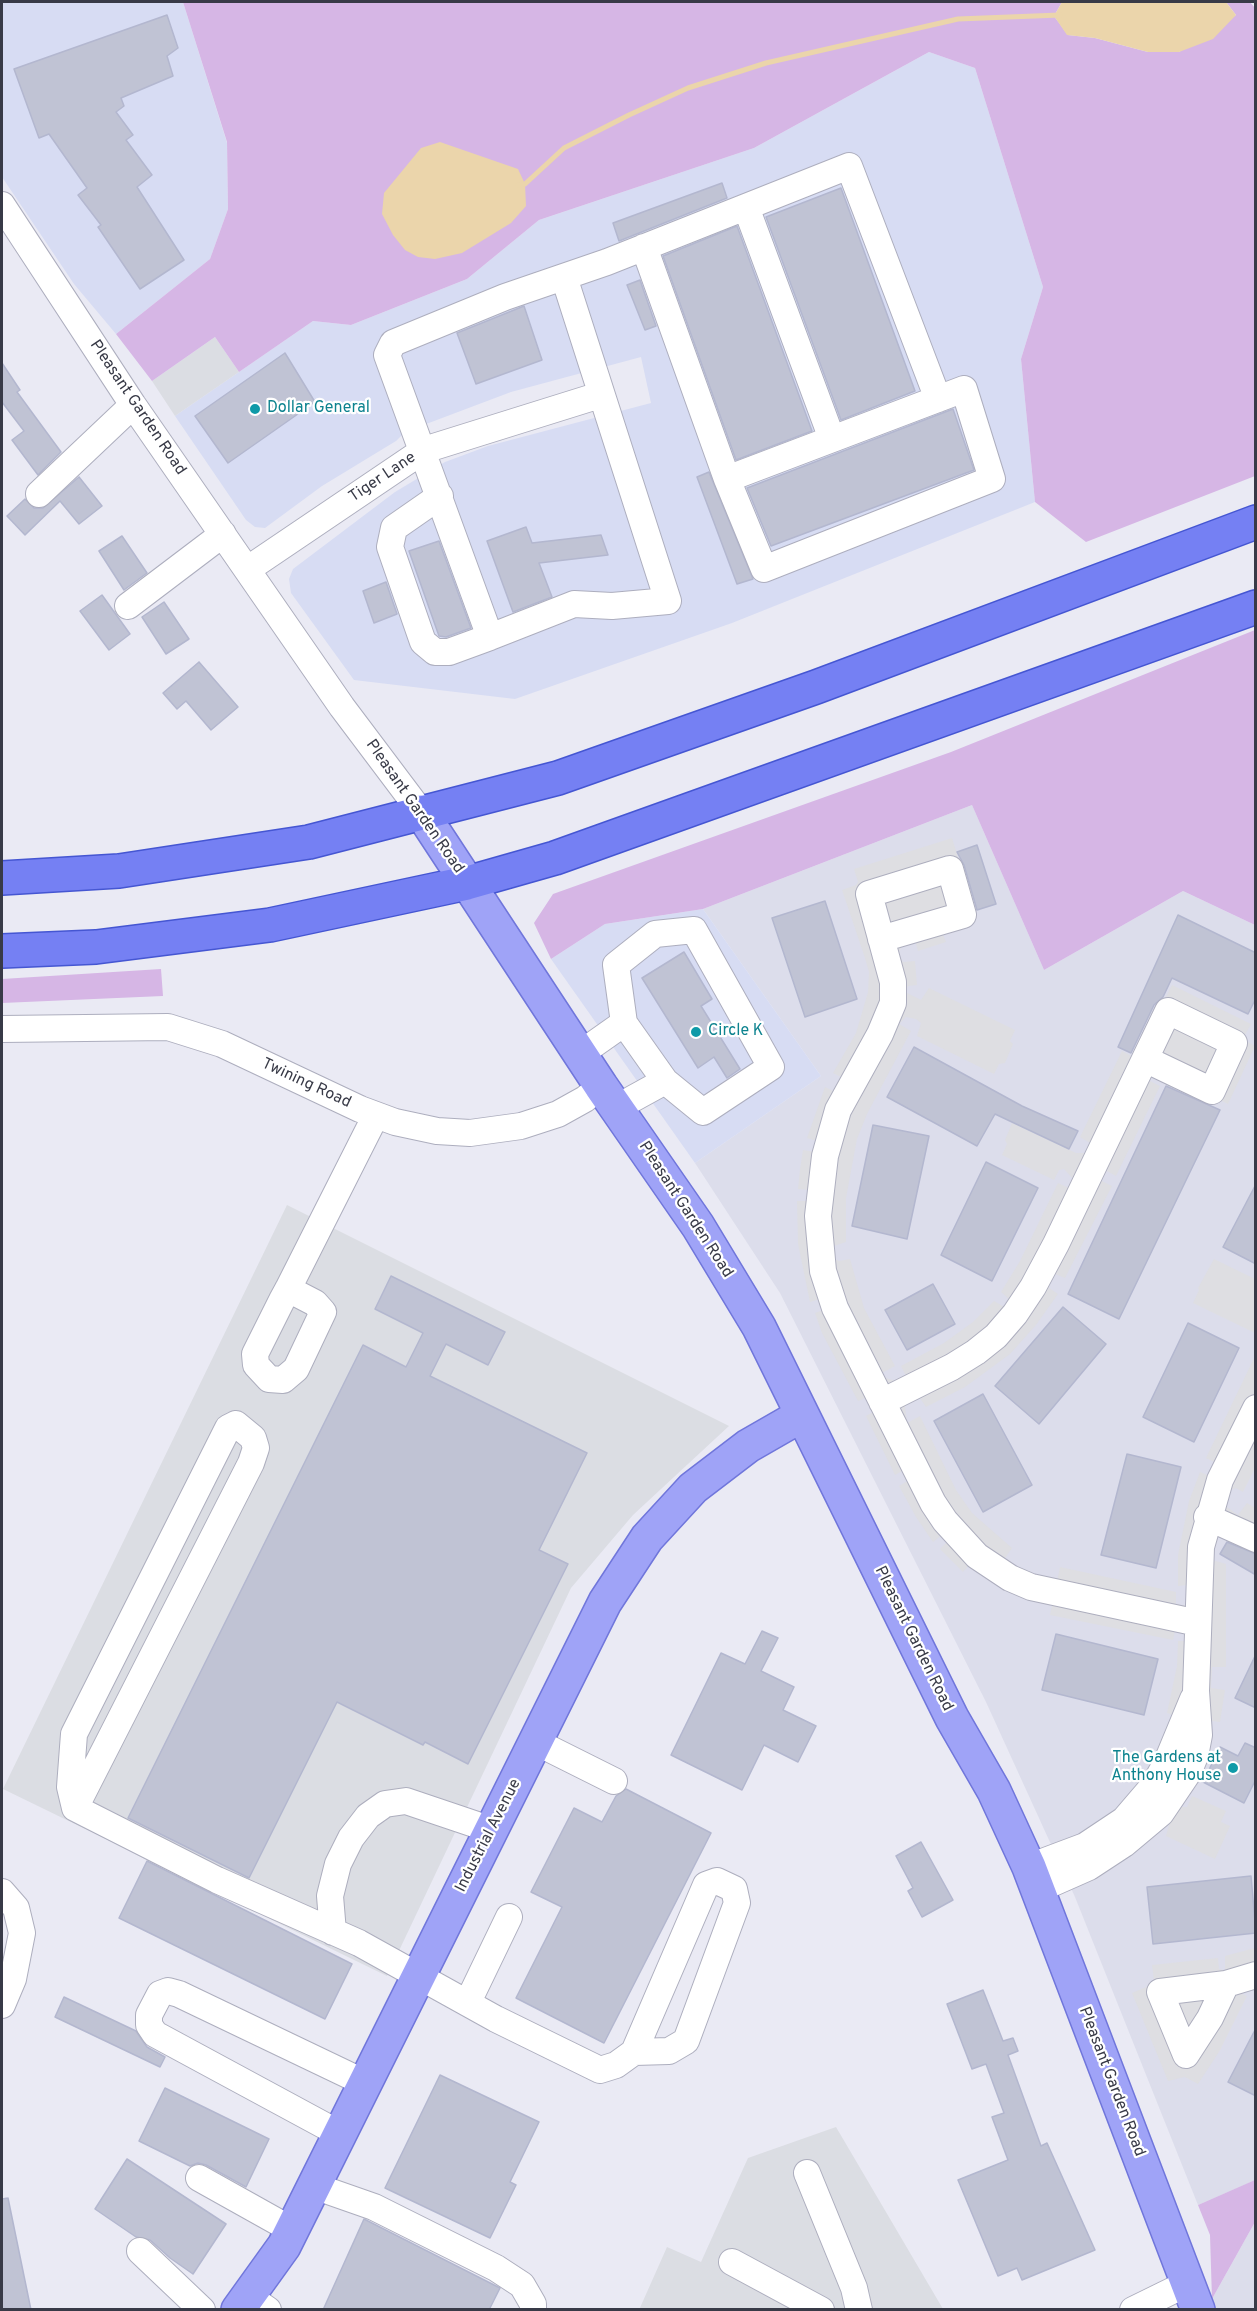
<!DOCTYPE html>
<style>
body{margin:0}
#map{position:relative;width:1257px;height:2311px;overflow:hidden;background:#eaeaf4;font-family:Overpass,sans-serif}
canvas{display:block}
.frame{position:absolute;inset:0;border:3px solid #383a47;pointer-events:none}
</style>
<div id="map">
<canvas width="1257" height="2311"></canvas>
<div class="frame"></div>
</div>
<script>
const ctx = document.querySelector('canvas').getContext('2d');
ctx.lineJoin = 'round';
function paint(path, color) { ctx.fillStyle = color; ctx.fill(path, 'evenodd'); }
const shape = rows => new Path2D(rows.map(r => 'M' + r).join(''));
function trace(path, color, width, dash) { ctx.strokeStyle = color; ctx.lineWidth = width; ctx.lineCap = dash ? 'butt' : 'round'; ctx.setLineDash(dash || []); ctx.stroke(path); }
function write(font, color, halo, rows, align = 'center') {
  ctx.font = font + ' Overpass,sans-serif'; ctx.lineWidth = 4.5; ctx.setLineDash([]); ctx.textBaseline = 'middle'; ctx.strokeStyle = halo; ctx.fillStyle = color; for (const [text, x, y, turn = 0] of rows) {
    ctx.save(); ctx.translate(x, y); ctx.rotate((+turn || 0) * Math.PI / 180); ctx.textAlign = isNaN(turn) ? turn : align; if (halo) ctx.strokeText(text, 0, 0); ctx.fillText(text, 0, 0); ctx.restore();
  }
}
paint(shape([
 [972,805,1044,970,1183,891,1255,925,1256,2180,1198,2205,1075,1897,986,1702,780,1293,695,1163,821,1076,703,909],
 [1255,2222,1255,2309,1217,2309,1212,2299]
]), '#dcddeb');
paint(shape([
 [2,2,183,2,227,143,228,209,210,259,116,334,74,284,2,177],
 [929,52,975,68,1043,287,1021,359,1035,502,732,623,515,699,354,680,291,593,289,579,293,569,395,492,445,462,488,446,651,403,641,357,511,392,405,432,396,441,322,486,265,528,255,527,246,520,175,416,313,321,351,325,467,279,539,220,754,148],
 [703,909,821,1076,695,1163,551,959,605,924]
]), '#d7dcf3');
paint(shape([
 [215,337,239,372,175,416,152,381],
 [287,1205,729,1426,633,1515,571,1588,387,1976,3,1789],
 [836,2127,943,2309,639,2310,667,2247,701,2262,748,2158]
]), '#dbdde3');
paint(shape([
 [183,2,1062,2,1054,16,1068,35,1095,38,1148,52,1179,52,1236,15,1226,2,1250,2,1255,8,1255,476,1086,542,1035,502,1021,359,1043,287,975,68,929,52,754,148,539,220,467,279,351,325,313,321,239,372,215,337,152,381,116,334,210,259,228,209,227,142],
 [1255,630,1255,925,1183,891,1044,970,972,805,703,909,605,924,551,959,534,923,553,894,951,752],
 [161,969,163,996,2,1003,2,979],
 [1255,2180,1255,2222,1212,2299,1210,2235,1198,2205]
]), '#d6b6e5');
paint(shape([
 [952,838,977,918,944,928,942,932,946,942,918,951,915,940,903,943,898,955,903,962,915,961,917,985,908,986,905,992,921,1000,929,988,1015,1030,1010,1041,1013,1044,1005,1063,999,1064,994,1074,917,1036,921,1023,916,1019,906,1017,899,1024,911,1031,867,1114,857,1139,846,1198,846,1242,834,1246,835,1259,839,1261,850,1259,864,1308,895,1366,882,1373,886,1378,898,1382,906,1376,901,1366,944,1343,973,1322,994,1301,1006,1308,1010,1303,1009,1299,1001,1292,1020,1261,1058,1183,1069,1188,1075,1181,1064,1169,1059,1170,1054,1180,1002,1155,1007,1144,1005,1140,1012,1123,1076,1153,1084,1153,1090,1150,1090,1143,1080,1137,1122,1051,1135,1058,1172,985,1251,1024,1244,1037,1246,1041,1255,1046,1228,1104,1156,1070,1149,1076,1150,1081,1160,1086,1116,1176,1105,1170,1100,1180,1112,1186,1065,1278,1055,1274,1047,1283,1049,1288,1058,1294,1036,1325,1010,1354,965,1387,926,1407,920,1398,914,1397,905,1406,907,1423,920,1416,956,1490,972,1513,1012,1548,993,1576,970,1564,963,1572,940,1549,948,1541,943,1534,933,1542,916,1517,899,1486,909,1480,904,1470,895,1475,866,1416,877,1410,868,1397,858,1401,822,1333,815,1313,823,1310,820,1299,810,1302,798,1244,797,1201,809,1201,809,1190,798,1189,800,1169,803,1150,815,1152,817,1141,807,1138,825,1087,835,1092,843,1078,833,1073,856,1033,868,992,869,972,865,958,842,890,856,885,858,882,854,869],
 [1214,1259,1255,1279,1255,1333,1193,1303,1199,1290,1198,1288],
 [1255,1356,1255,1468,1243,1492,1236,1488,1231,1490,1224,1505,1238,1515,1247,1503,1255,1508,1255,1549,1225,1532,1214,1537,1212,1560,1226,1564,1226,1667,1212,1667,1211,1688,1225,1690,1220,1722,1178,1717,1167,1713,1177,1666,1178,1641,1189,1641,1191,1635,1175,1631,1173,1640,1050,1615,1060,1567,1176,1592,1176,1604,1189,1606,1188,1585,1178,1586,1178,1555,1189,1501,1200,1472,1212,1477,1218,1464,1206,1458],
 [1192,1796,1226,1811,1221,1822,1230,1826,1215,1859,1166,1836,1170,1822,1180,1807,1187,1807],
 [1255,1948,1255,1985,1234,1991,1247,1996,1219,2052,1198,2084,1185,2077,1168,2081,1132,1993,1151,1985,1154,1980,1152,1965,1218,1958,1219,1969,1225,1971,1225,1956]
]), '#dedee2');
paint(shape([
 [1062,2,1226,2,1236,15,1213,39,1179,52,1148,52,1095,38,1067,35,1054,16],
 [440,142,518,169,525,184,526,206,511,223,462,253,435,259,418,257,405,250,393,235,382,214,384,193,421,148]
]), '#ebd5ab');
trace(shape([
 [518,185,525,184,564,148,629,115,688,88,766,63,958,19,1060,15]
]), '#ebd5ab', 5);
const building = shape([
 [167,15,178,48,167,56,173,76,121,98,124,106,116,112,133,135,126,140,152,175,137,187,184,260,140,289,98,227,101,225,78,195,87,188,49,134,39,138,14,69,167,15],
 [722,183,727,198,619,241,613,223,722,183],
 [841,188,915,391,841,420,766,217,841,188],
 [737,226,812,431,736,460,663,256,737,226],
 [640,280,656,326,645,330,627,285,640,280],
 [524,306,542,360,476,384,457,333,524,306],
 [285,353,315,402,228,463,195,416,285,353],
 [2,363,20,390,17,392,61,452,38,475,12,440,24,431,2,402,2,363],
 [953,409,974,470,771,546,747,488,953,409],
 [709,472,753,579,737,584,697,477,709,472],
 [79,477,102,506,79,524,60,501,25,535,7,516,25,499,34,508,43,508,79,477],
 [526,527,532,543,601,535,608,555,539,563,552,597,513,612,487,541,526,527],
 [122,536,147,573,124,590,99,551,122,536],
 [439,541,471,628,446,637,439,636,409,551,439,541],
 [386,582,397,614,374,623,363,591,386,582],
 [102,595,130,634,109,650,80,611,102,595],
 [164,602,189,639,166,654,142,617,164,602],
 [199,662,238,707,211,730,186,701,177,709,163,693,199,662],
 [977,845,996,904,977,910,964,865,957,852,977,845],
 [825,901,857,999,805,1017,772,918,825,901],
 [1178,915,1256,953,1256,998,1248,1014,1172,978,1163,997,1154,1005,1131,1053,1118,1047,1178,915],
 [684,952,712,999,701,1006,740,1069,727,1078,714,1057,698,1068,642,978,684,952],
 [914,1047,1022,1106,1078,1131,1069,1149,995,1114,977,1146,887,1097,914,1047],
 [1166,1086,1220,1110,1119,1319,1068,1294,1166,1086],
 [873,1125,929,1136,907,1239,852,1226,873,1125],
 [986,1162,1038,1188,992,1281,941,1255,986,1162],
 [1256,1184,1256,1264,1223,1247,1256,1184],
 [391,1276,505,1332,488,1365,446,1344,430,1376,587,1453,539,1550,568,1564,468,1764,425,1742,423,1745,337,1702,249,1878,128,1818,363,1345,406,1367,423,1333,375,1309,391,1276],
 [933,1284,955,1324,907,1350,885,1310,933,1284],
 [1063,1307,1106,1344,1039,1424,995,1386,1063,1307],
 [1188,1323,1239,1348,1194,1442,1143,1417,1188,1323],
 [983,1394,1032,1485,983,1512,934,1421,983,1394],
 [1127,1454,1181,1467,1156,1568,1101,1555,1127,1454],
 [1227,1542,1256,1554,1256,1575,1220,1554,1227,1542],
 [762,1631,778,1638,761,1671,794,1687,783,1710,816,1726,798,1762,764,1745,742,1790,671,1755,721,1653,745,1664,762,1631],
 [1056,1634,1158,1659,1144,1715,1042,1690,1056,1634],
 [1256,1654,1256,1708,1235,1698,1256,1654],
 [1245,1743,1256,1748,1256,1779,1244,1803,1203,1782,1220,1747,1238,1756,1245,1743],
 [626,1789,711,1833,604,2043,516,1998,562,1907,531,1892,574,1808,602,1822,616,1796,626,1789],
 [921,1842,953,1900,922,1917,908,1891,913,1888,896,1856,921,1842],
 [147,1861,352,1964,325,2019,119,1918,147,1861],
 [1251,1876,1256,1933,1153,1944,1147,1887,1251,1876],
 [983,1990,1003,2041,1013,2038,1018,2051,1008,2055,1041,2146,1047,2143,1095,2250,1022,2280,1017,2268,998,2276,958,2180,1008,2160,992,2117,1004,2113,986,2064,972,2069,947,2004,983,1990],
 [64,1997,136,2031,147,2047,165,2057,160,2067,55,2017,64,1997],
 [1256,2028,1256,2096,1228,2082,1256,2028],
 [440,2075,539,2122,510,2182,516,2185,490,2238,385,2188,440,2075],
 [165,2088,269,2139,246,2187,206,2165,198,2163,190,2166,139,2141,165,2088],
 [127,2159,226,2224,193,2274,170,2258,150,2240,136,2237,95,2209,127,2159],
 [8,2198,31,2310,2,2310,2,2199,8,2198],
 [364,2219,500,2288,489,2310,323,2310,364,2219]
]);
paint(building, '#c0c3d4');
trace(building, '#b3b7cf', 1.5);
const minor = shape([
 [2,205,133,405,342,707,421,812],
 [746,207,832,439],
 [644,247,727,479],
 [564,277,668,601,612,606,574,604,490,637,387,355,393,343,505,297,607,262,849,166,938,399],
 [964,389,992,479,764,569,727,479,964,389],
 [39,494,133,405],
 [440,496,394,528,390,547,423,642,435,652,449,652,490,637],
 [248,569,424,450,600,395],
 [128,606,223,534],
 [881,939,963,915,950,869,869,894,893,982,893,1003,880,1034,838,1110,825,1156,818,1216,823,1271,835,1308,933,1503,945,1521,977,1556,1010,1578,1031,1587,1198,1623],
 [624,1023,665,1081],
 [2,1029,168,1027,222,1044,360,1109,395,1122,437,1131,470,1133,521,1126,558,1114,585,1099,601,1086],
 [580,1054,624,1023,616,965,655,934,694,930,771,1067,703,1112,665,1081,616,1108],
 [288,1289,315,1303,323,1312,296,1369,283,1380,269,1379,256,1365,255,1354,282,1300,288,1289,376,1115],
 [882,1402,952,1367,976,1352,996,1336,1015,1314,1033,1287,1056,1244,1145,1059,1168,1011,1234,1043,1212,1091,1145,1059],
 [236,1424,253,1438,256,1448,251,1463,75,1808,70,1787,74,1734,228,1428,236,1424],
 [1207,1517,1256,1539],
 [536,1742,614,1781],
 [75,1808,217,1880,359,1943,496,2019,600,2070,616,2065,634,2052,706,1885,717,1881,734,1889,737,1903,686,2041,669,2051,634,2052],
 [1029,1867,1085,1846,1124,1820,1154,1785,1166,1764,1193,1699],
 [1037,1890,1089,1867,1124,1844,1161,1813,1188,1773,1195,1756,1199,1735,1196,1691,1201,1547,1220,1480,1256,1408],
 [2,1892,16,1908,22,1933,13,1979,2,2005],
 [333,1932,330,1896,338,1864,351,1838,368,1816,385,1804,406,1801,492,1830],
 [1226,1984,1210,2018,1186,2055,1160,1992,1226,1984,1256,1975],
 [468,2002,509,1917],
 [340,2134,155,2034,149,2025,149,2015,160,1994,168,1991,179,1994,365,2083],
 [807,2173,854,2288,859,2310],
 [199,2178,292,2230],
 [314,2186,374,2207,496,2268,522,2285,533,2304,533,2310],
 [140,2251,202,2310],
 [732,2262,821,2310],
 [248,2296,268,2310],
 [1133,2310,1188,2283]
]);
const major = shape([
 [421,812,601,1086,698,1226,759,1327,952,1718,994,1791,1029,1867,1198,2310],
 [238,2310,284,2246,605,1602,647,1538,693,1488,748,1446,802,1415]
]);
const highway = shape([
 [2,878,119,871,309,842,558,778,816,687,1256,522],
 [2,951,96,947,270,925,467,883,555,858,1256,607]
]);
trace(minor, '#adaebe', 28);
trace(major, '#7076db', 36);
trace(highway, '#4556d2', 36);
trace(minor, '#fff', 26);
trace(major, '#9fa3f7', 33);
trace(highway, '#7580f3', 33);
for (const [x, y, r, color] of [
 [255,409,6,"#0f9aa8"],
 [696,1032,6,"#0f9aa8"],
 [1233,1768,6,"#0f9aa8"]
]) { const dot = new Path2D(); dot.arc(x, y, r, 0, 2 * Math.PI); ctx.fillStyle = color; ctx.fill(dot); trace(dot, '#fff', 2); }
write('16px', '#383a47', '#fff', [
 ["Pleasant Garden Road",137,408,56],
 ["Tiger Lane",383,478,-34],
 ["Pleasant Garden Road",414,807,55],
 ["Twining Road",306,1084,25],
 ["Pleasant Garden Road",685,1210,57],
 ["Pleasant Garden Road",913,1639,64],
 ["Industrial Avenue",489,1836,-63],
 ["Pleasant Garden Road",1111,2082,69]
]);
write('16px', '#0d838f', '#fff', [
 ["Dollar General",267,409],
 ["Circle K",708,1032],
 ["The Gardens at",1221,1759,"right"],
 ["Anthony House",1221,1777,"right"]
], 'left');
</script>
